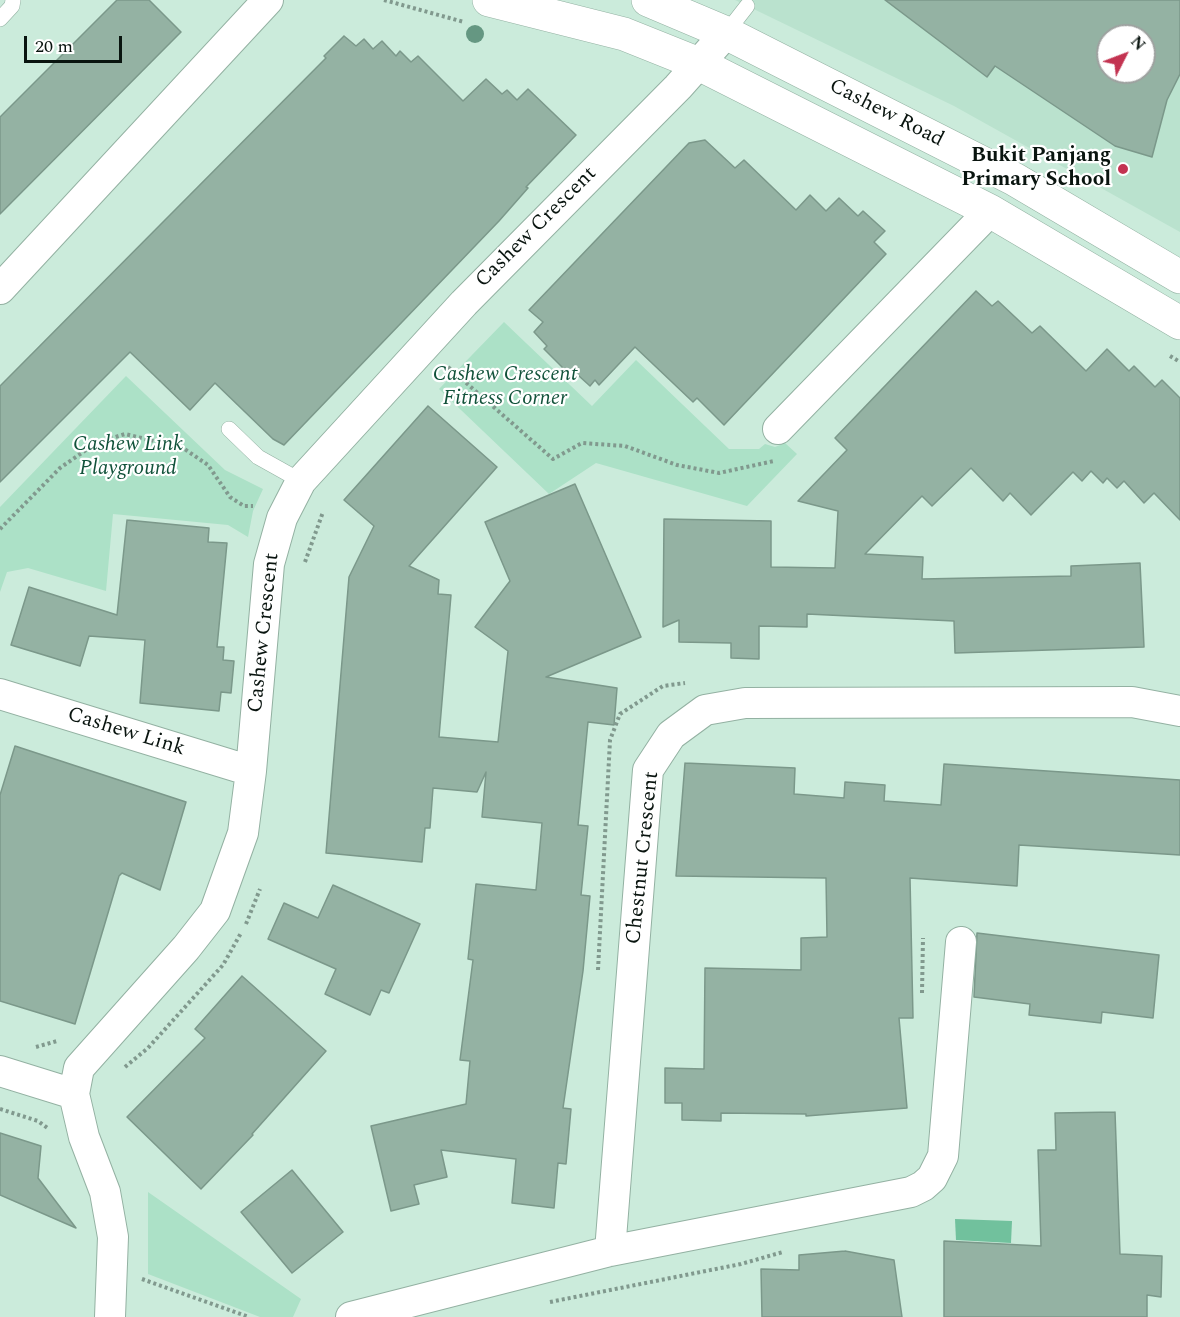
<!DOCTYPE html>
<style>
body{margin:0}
#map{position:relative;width:1180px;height:1317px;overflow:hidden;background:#cbebdb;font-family:Spectral,serif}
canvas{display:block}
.north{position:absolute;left:1096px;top:24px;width:60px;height:60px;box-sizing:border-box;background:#fff;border:2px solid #9da19f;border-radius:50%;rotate:48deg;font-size:16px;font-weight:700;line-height:24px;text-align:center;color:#09140f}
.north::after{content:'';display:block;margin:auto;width:21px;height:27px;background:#c33351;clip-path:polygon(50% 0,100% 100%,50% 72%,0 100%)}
.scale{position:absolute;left:24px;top:36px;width:98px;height:27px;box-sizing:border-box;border:3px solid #09140f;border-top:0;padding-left:8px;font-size:18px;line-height:21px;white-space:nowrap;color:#09140f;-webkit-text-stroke:4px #fff;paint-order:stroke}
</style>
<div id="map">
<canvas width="1180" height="1317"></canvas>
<div class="north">N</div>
<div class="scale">20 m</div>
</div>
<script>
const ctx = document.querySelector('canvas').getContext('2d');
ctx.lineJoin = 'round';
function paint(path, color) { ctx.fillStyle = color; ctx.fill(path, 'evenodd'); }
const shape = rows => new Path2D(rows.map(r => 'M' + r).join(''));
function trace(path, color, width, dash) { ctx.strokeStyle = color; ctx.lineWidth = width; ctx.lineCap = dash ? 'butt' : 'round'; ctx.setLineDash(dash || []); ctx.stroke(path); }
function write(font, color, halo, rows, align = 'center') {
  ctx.font = font + ' Spectral,serif'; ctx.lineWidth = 4.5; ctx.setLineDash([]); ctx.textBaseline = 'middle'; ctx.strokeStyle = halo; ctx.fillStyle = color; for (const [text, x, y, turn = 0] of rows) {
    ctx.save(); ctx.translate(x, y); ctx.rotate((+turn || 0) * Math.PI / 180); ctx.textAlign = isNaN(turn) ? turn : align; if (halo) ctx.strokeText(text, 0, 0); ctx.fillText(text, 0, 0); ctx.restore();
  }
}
paint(shape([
 [735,0,1180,0,1180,232,954,106],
 [1108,36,1144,36,1144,72,1108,72]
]), '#bae2ce');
paint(shape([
 [504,322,592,406,636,360,729,449,759,449,765,444,775,447,785,443,797,454,747,506,596,463,549,494,439,389],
 [126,376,225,470,263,489,253,511,248,537,228,525,113,514,106,591,28,568,7,572,0,592,0,507],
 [148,1192,301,1299,293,1317,260,1317,148,1274]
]), '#ace1c7');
paint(shape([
 [955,1219,1012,1221,1011,1243,956,1240]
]), '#71c19d');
const building = shape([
 [117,0,149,0,181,32,0,214,0,117,117,0],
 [885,0,1180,0,1180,74,1167,100,1152,157,1115,146,995,66,987,77,885,0],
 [1108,36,1144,36,1144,72,1108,72,1108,36],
 [344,36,356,46,364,39,373,49,382,41,396,56,400,51,411,62,418,56,463,101,486,79,502,94,507,90,517,100,528,89,576,135,526,187,528,188,499,221,284,445,273,439,215,383,190,410,130,352,0,482,0,386,326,58,324,56,344,36],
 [705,140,735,168,744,160,796,210,810,195,826,211,839,198,858,216,863,211,885,231,874,242,886,254,724,425,697,398,693,402,635,347,599,385,595,380,590,386,579,376,575,380,544,349,547,346,534,332,543,322,529,310,689,143,705,140],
 [976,291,992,306,998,301,1032,333,1040,326,1086,371,1107,349,1129,371,1134,366,1155,387,1162,380,1180,398,1180,520,1154,493,1144,503,1124,481,1117,488,1107,478,1103,483,1091,471,1082,481,1073,472,1031,515,1010,493,1003,501,971,468,932,506,922,496,865,554,923,557,922,579,1071,576,1071,566,1140,563,1144,647,955,653,954,621,807,614,807,627,759,626,759,659,731,658,731,643,679,642,679,620,663,627,664,519,771,521,771,567,835,568,838,511,798,501,847,450,835,438,976,291],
 [428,406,497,467,409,566,439,580,438,594,451,595,439,737,498,742,508,651,475,627,510,581,485,522,575,484,641,637,546,677,617,688,614,725,588,722,578,825,588,826,581,895,590,896,583,971,563,1108,571,1109,566,1164,558,1163,554,1208,512,1203,516,1159,441,1150,447,1177,414,1185,419,1204,391,1211,371,1126,466,1104,470,1061,460,1060,473,960,468,959,476,884,536,890,542,823,482,817,486,772,477,792,433,788,430,828,425,828,422,862,326,853,349,577,374,526,344,500,428,406],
 [127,520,209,528,208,542,227,543,217,647,224,647,223,660,234,661,231,693,221,692,219,711,140,703,145,640,89,636,80,666,11,645,29,587,117,615,127,520],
 [15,746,186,802,160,890,122,873,119,876,75,1024,0,1001,0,795,15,746],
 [685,763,795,768,794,794,844,798,845,782,885,785,884,801,941,805,944,764,1180,780,1180,855,1019,845,1017,886,910,878,913,1018,899,1018,907,1108,806,1116,806,1114,721,1113,721,1121,682,1120,682,1103,665,1103,665,1068,704,1069,705,968,801,970,801,938,827,937,826,878,676,876,685,763],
 [333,885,420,924,389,993,381,990,370,1015,325,994,336,969,268,939,284,903,318,918,333,885],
 [977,933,1159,955,1153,1018,1102,1012,1101,1023,1029,1015,1030,1004,974,997,977,933],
 [242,976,326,1051,252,1134,253,1135,201,1189,127,1117,205,1038,195,1029,242,976],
 [1115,1112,1120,1254,1162,1256,1161,1297,1147,1295,1147,1317,944,1317,944,1241,1041,1246,1038,1150,1056,1150,1055,1113,1115,1112],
 [0,1133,41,1146,38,1178,76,1228,0,1195,0,1133],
 [292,1170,343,1232,292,1273,241,1212,292,1170],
 [845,1251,894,1260,902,1317,762,1317,761,1269,799,1270,799,1255,845,1251]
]);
paint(building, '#94b2a3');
trace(building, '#7b988a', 1.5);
const lane = shape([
 [0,19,12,6,13,0],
 [726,33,747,6],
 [229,429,258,457,301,481]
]);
const street = shape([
 [0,289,268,0],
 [778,429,990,211],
 [0,694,251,771],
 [0,1071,74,1094],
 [610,1251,648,770,671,735,705,710,745,703,1132,702,1180,711],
 [110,1317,113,1237,105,1192,84,1137,74,1094,79,1068,186,948,215,911,243,833,251,771,269,564,282,518,301,481,464,303,678,87,726,33],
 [351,1317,610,1251,911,1192,923,1186,932,1178,943,1156,961,942]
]);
const secondary = shape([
 [489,0,624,34,699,64,990,211,1180,323],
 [648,0,726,33,1014,179,1180,277]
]);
trace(lane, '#93b1a2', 16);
trace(street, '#93b1a2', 32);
trace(secondary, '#93b1a2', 34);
trace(shape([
 [384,0,464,22],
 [1170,356,1180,362],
 [448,367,553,459,582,443,625,446,677,465,719,473,774,461],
 [0,529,60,468,96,443,125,434,183,448,208,465,230,497,244,506,253,506],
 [305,562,323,512],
 [246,924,260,889],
 [598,970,610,740,620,714,663,686,685,683],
 [922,993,923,938],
 [36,1047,57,1041],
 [125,1067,148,1048,223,965,241,933],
 [0,1109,38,1121,49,1129],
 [142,1279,249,1317],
 [550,1302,741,1264,783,1252]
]), '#81998e', 4, [3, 3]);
trace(lane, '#fff', 15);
trace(street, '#fff', 30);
trace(secondary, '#fff', 33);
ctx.fillStyle = '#659782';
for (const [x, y] of [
 [475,34]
]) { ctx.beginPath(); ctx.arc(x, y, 9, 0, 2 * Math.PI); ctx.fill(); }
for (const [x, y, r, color] of [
 [1123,169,6,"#c33351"]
]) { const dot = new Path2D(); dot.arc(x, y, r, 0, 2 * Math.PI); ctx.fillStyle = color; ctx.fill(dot); trace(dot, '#fff', 2); }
write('21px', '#09140f', '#fff', [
 ["Cashew Road",886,114,27],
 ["Cashew Crescent",537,228,-45],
 ["Cashew Crescent",265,633,-84],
 ["Cashew Link",126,733,17],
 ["Chestnut Crescent",644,858,-84]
]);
write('bold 21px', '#09140f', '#fff', [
 ["Bukit Panjang",1111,157],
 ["Primary School",1111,181]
], 'right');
write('italic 21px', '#11523a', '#fff', [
 ["Cashew Crescent",505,376],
 ["Fitness Corner",505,400],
 ["Cashew Link",128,446],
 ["Playground",128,470]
]);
</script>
